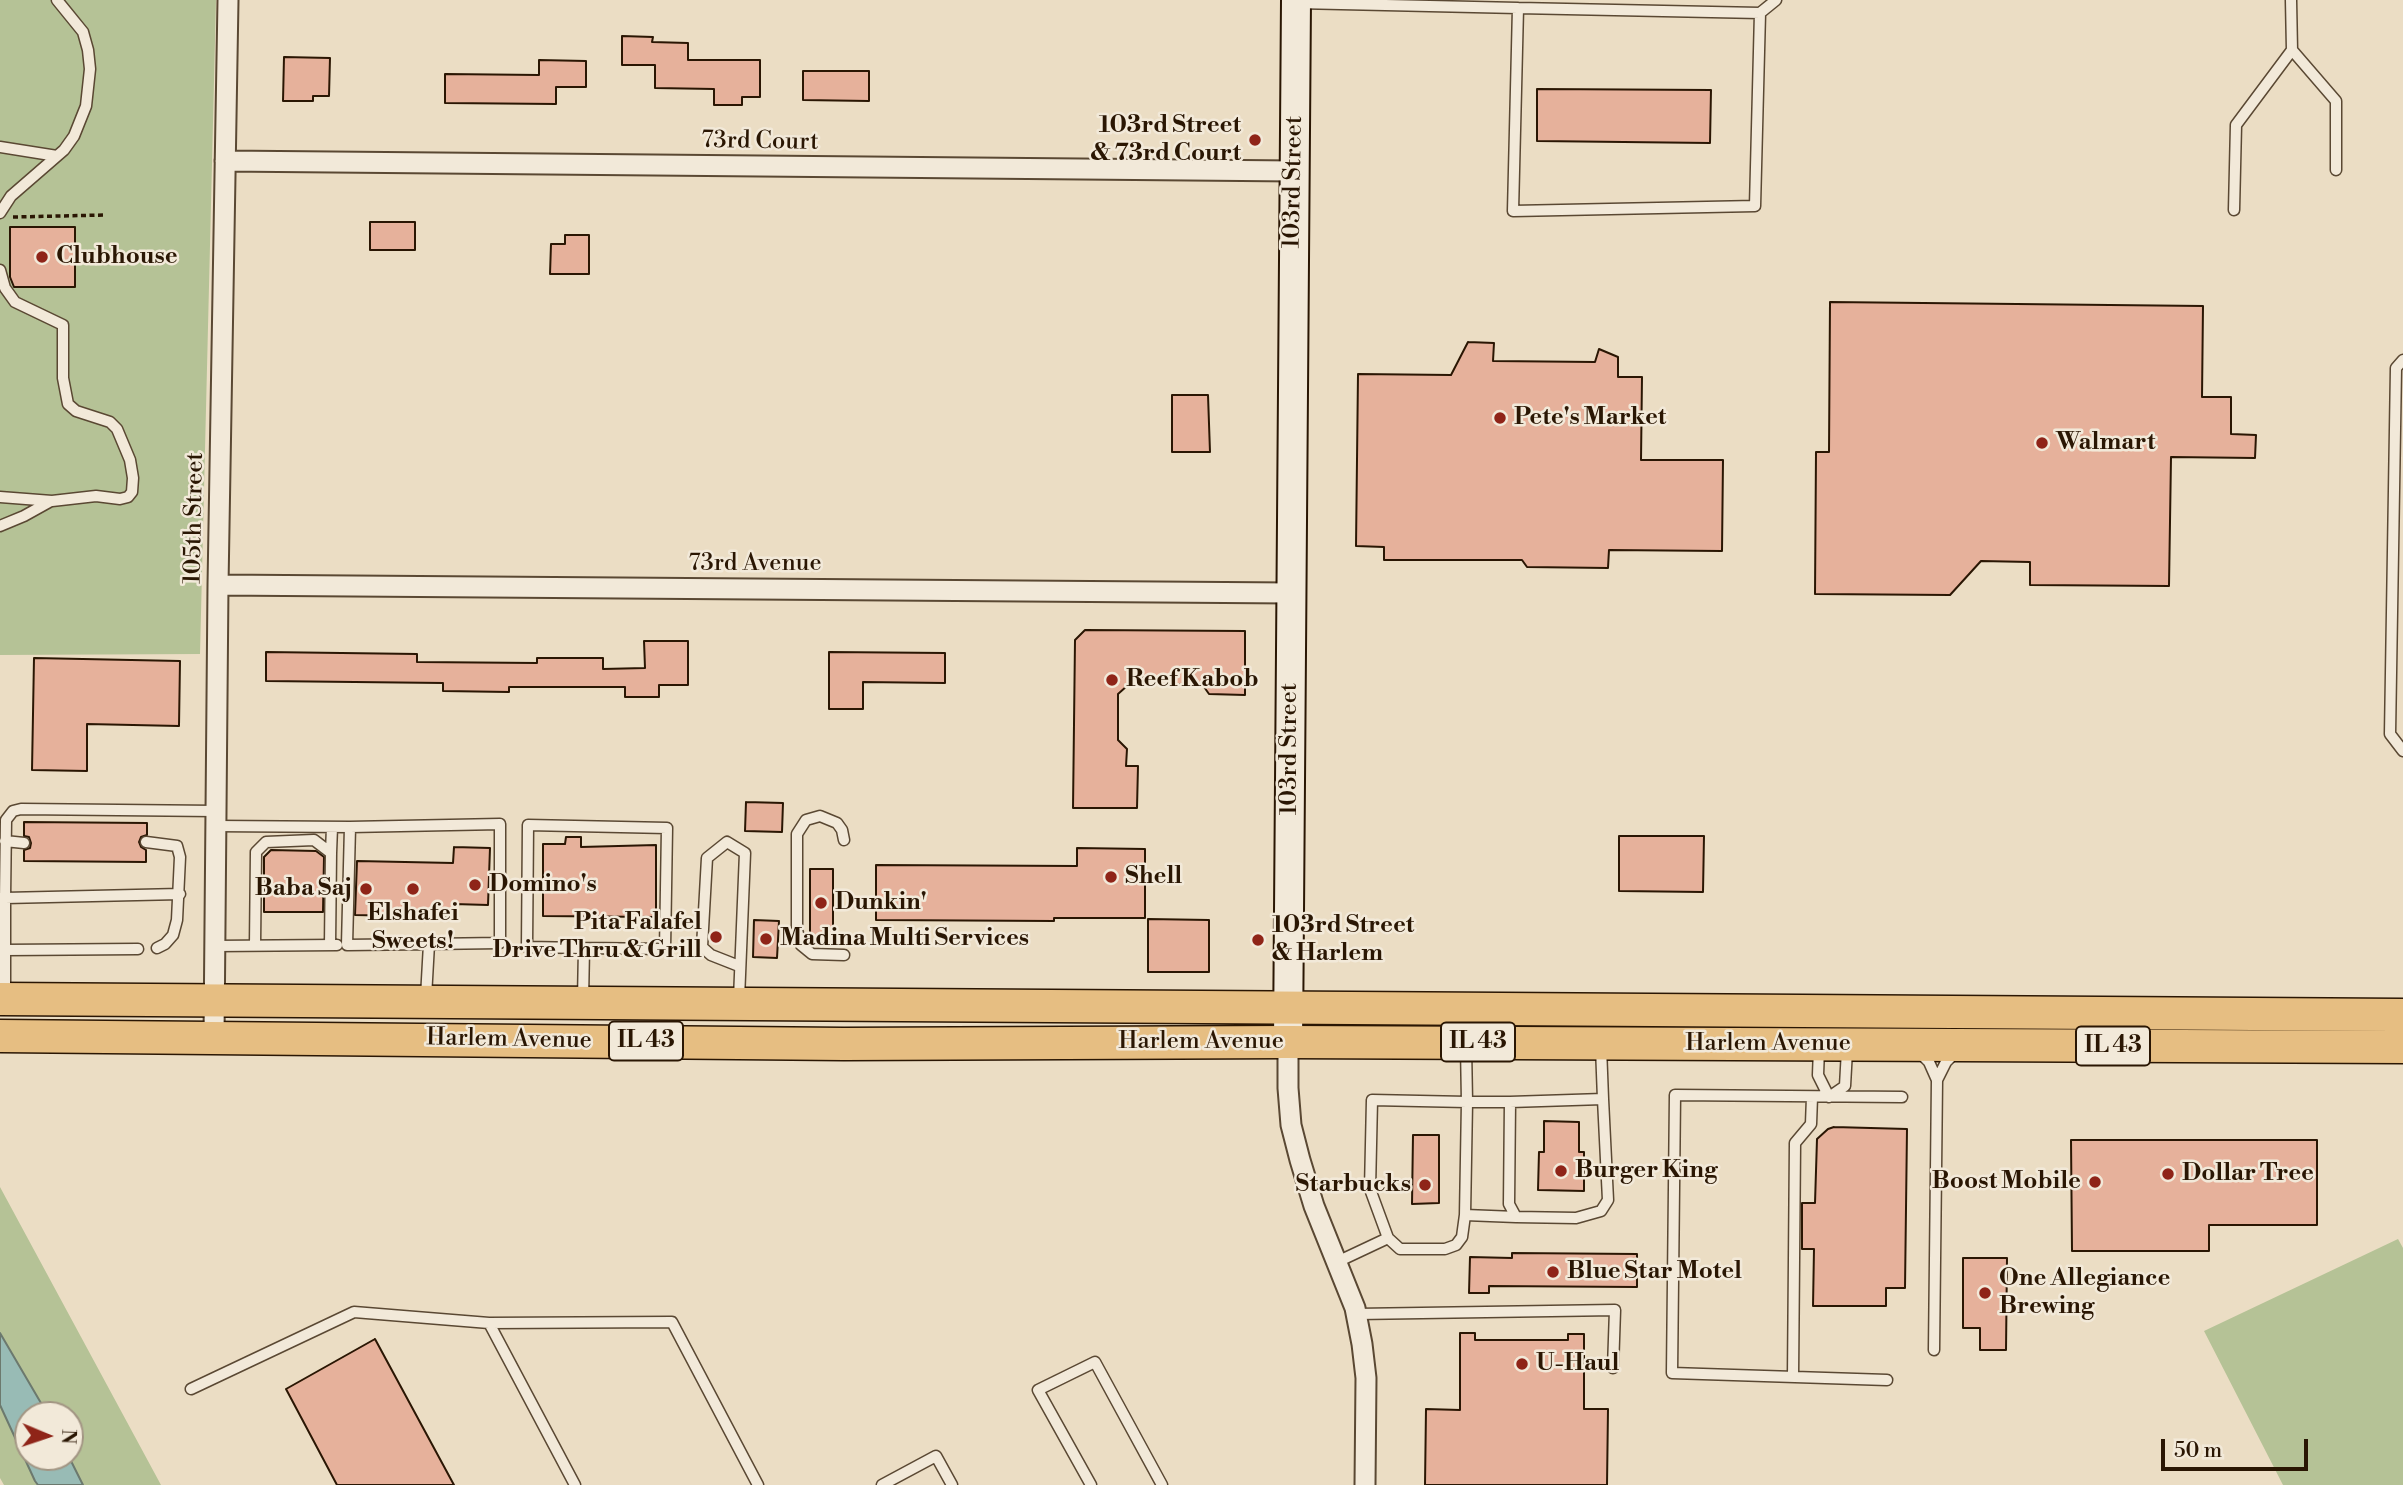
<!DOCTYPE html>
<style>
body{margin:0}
#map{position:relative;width:2403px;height:1485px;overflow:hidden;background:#ebddc4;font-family:"Libre Bodoni",serif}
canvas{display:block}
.north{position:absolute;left:14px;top:1401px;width:70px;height:70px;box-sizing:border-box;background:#f2e9d9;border:2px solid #a29583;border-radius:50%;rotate:92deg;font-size:19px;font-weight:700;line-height:28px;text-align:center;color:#2a1603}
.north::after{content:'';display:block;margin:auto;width:24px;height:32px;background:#8f2418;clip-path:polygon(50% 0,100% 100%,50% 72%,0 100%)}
.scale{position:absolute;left:2161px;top:1439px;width:147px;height:32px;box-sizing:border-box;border:4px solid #2a1603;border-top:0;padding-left:9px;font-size:21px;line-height:24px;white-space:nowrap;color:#2a1603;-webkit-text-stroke:5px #f2e9d9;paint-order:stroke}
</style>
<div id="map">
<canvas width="2403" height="1485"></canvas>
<div class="north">N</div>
<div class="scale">50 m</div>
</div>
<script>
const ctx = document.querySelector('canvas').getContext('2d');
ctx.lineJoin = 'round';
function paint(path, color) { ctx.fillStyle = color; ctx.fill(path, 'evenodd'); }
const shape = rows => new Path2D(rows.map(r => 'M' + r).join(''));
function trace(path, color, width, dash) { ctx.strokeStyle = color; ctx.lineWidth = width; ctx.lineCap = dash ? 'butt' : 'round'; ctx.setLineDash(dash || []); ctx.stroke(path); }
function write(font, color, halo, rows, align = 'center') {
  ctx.font = font + ' "Libre Bodoni",serif'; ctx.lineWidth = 5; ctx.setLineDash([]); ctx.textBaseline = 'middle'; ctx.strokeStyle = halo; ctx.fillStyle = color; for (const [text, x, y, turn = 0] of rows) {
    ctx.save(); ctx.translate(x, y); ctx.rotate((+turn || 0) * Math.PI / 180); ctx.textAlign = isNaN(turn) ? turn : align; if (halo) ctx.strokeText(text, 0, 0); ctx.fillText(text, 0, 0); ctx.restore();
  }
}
paint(shape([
 [0,0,216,0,200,654,0,655],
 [0,1187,161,1485,83,1485,69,1457,70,1415,48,1415,0,1333],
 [2398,1239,2403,1248,2403,1485,2283,1485,2204,1331],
 [0,1405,8,1419,38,1485,4,1485,0,1478]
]), '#b5c296');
const water = shape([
 [0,1333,48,1415,28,1415,28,1457,69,1457,83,1485,38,1485,35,1481,0,1405,0,1333]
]);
paint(water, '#98bbb5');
trace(water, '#6c796e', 2);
const building = shape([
 [622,36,653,37,652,42,688,43,688,60,760,60,760,97,742,97,742,105,714,105,714,89,655,88,655,65,622,65,622,36],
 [284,57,330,58,329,96,313,96,313,101,283,101,284,57],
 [539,60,586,61,586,87,556,87,556,104,445,103,445,74,539,75,539,60],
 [803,71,869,71,869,101,803,100,803,71],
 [1537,89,1711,90,1710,143,1537,141,1537,89],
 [370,222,415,222,415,250,370,250,370,222],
 [10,227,75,227,75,287,14,287,10,277,10,227],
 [565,235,589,235,589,274,550,274,551,244,565,244,565,235],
 [1830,302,2203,306,2202,397,2231,397,2231,434,2256,435,2255,458,2171,457,2169,586,2030,585,2030,562,1981,561,1950,595,1815,594,1816,452,1829,452,1830,302],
 [1468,342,1494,343,1493,361,1595,362,1599,349,1618,357,1618,377,1642,377,1641,460,1723,460,1722,551,1609,550,1608,568,1527,567,1522,560,1384,560,1384,547,1356,546,1358,374,1451,375,1468,342],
 [1172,395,1208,395,1210,452,1172,452,1172,395],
 [1085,630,1245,631,1245,695,1209,694,1202,684,1162,685,1152,677,1137,677,1118,694,1118,740,1127,749,1126,766,1138,766,1137,808,1073,808,1075,640,1085,630],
 [644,641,688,641,688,685,659,685,659,697,625,697,625,687,509,687,509,692,443,691,443,683,266,681,266,652,417,654,417,662,537,663,537,658,603,658,603,669,645,668,644,641],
 [829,652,945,653,945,683,863,682,863,709,829,709,829,652],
 [34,658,180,661,179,726,87,724,87,771,32,770,34,658],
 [746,802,783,803,782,832,745,831,746,802],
 [24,822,147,823,147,835,141,837,139,842,141,847,146,850,146,862,24,861,24,850,30,848,31,843,29,837,24,836,24,822],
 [1619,836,1704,836,1703,892,1619,891,1619,836],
 [566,837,581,837,581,847,656,845,656,917,543,916,543,844,565,844,566,837],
 [454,847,490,848,488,905,454,904,454,917,355,915,357,861,453,863,454,847],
 [1077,848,1145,849,1145,918,1054,918,1054,921,876,920,876,865,1077,866,1077,848],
 [271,850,316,851,324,857,323,912,264,912,264,857,271,850],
 [810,869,833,869,833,936,810,936,810,869],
 [1148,919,1209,920,1209,972,1148,972,1148,919],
 [754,920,779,921,777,958,753,957,754,920],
 [1544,1121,1579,1122,1579,1152,1584,1152,1584,1191,1538,1190,1539,1152,1544,1152,1544,1121],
 [1834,1127,1907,1129,1905,1288,1886,1288,1886,1306,1813,1306,1814,1249,1802,1249,1802,1203,1815,1203,1817,1139,1828,1129,1834,1127],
 [1413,1135,1439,1135,1439,1203,1412,1204,1413,1135],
 [2071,1140,2317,1140,2317,1225,2209,1225,2209,1251,2072,1251,2071,1140],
 [1512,1253,1637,1254,1637,1287,1489,1286,1489,1293,1469,1293,1470,1257,1512,1258,1512,1253],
 [1963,1258,2007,1258,2006,1350,1980,1350,1980,1328,1963,1328,1963,1258],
 [1460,1333,1475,1333,1475,1340,1568,1340,1568,1334,1584,1334,1584,1409,1608,1409,1607,1485,1425,1485,1426,1409,1460,1410,1460,1333],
 [375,1339,454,1485,337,1485,286,1389,375,1339]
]);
paint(building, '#e6b19b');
trace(building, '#2a1603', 2);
const lane = shape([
 [2291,0,2292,50,2336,101,2336,170],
 [1297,3,1518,8,1760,13,1755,206,1513,211,1518,8],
 [1760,13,1776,0],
 [0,147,57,156],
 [2234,210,2236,125,2292,50],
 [0,213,11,196,64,150,74,136,86,106,90,69,88,50,83,32,57,0],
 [0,270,5,288,15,302,63,325,63,378,68,404,76,411,110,422,117,429,130,460,133,478,132,492,128,497,120,499,96,496,52,501,0,497],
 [2403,360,2396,368,2390,734,2403,751],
 [0,526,24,516,51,501],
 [216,826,350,827],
 [5,841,24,843],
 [146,842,177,846,180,857,177,920,173,935,165,944,157,948],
 [331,853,332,827],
 [180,894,5,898,6,820,13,811,21,809,216,811],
 [1,898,5,898,5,995],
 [255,945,256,852,266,842,314,840,331,853,330,945],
 [215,946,337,945],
 [5,950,138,949],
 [844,955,812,954,801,945,797,930,797,834,806,820,820,816,837,823,842,830,844,840],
 [426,997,429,944,347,945,350,827,500,824,500,943,429,944],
 [739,999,745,853,727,842,707,858,702,947,711,955,739,966],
 [583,1000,584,948,665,949,667,828,528,825,527,947,584,948],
 [1601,1047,1603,1099,1608,1200,1601,1211,1576,1218,1516,1217,1509,1204,1510,1102,1603,1099],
 [1819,1048,1818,1075,1829,1097,1845,1086,1847,1050],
 [1919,1052,1929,1062,1937,1080,1934,1350],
 [1937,1080,1946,1062,1957,1051],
 [1465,1215,1516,1217],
 [1388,1238,1370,1189,1372,1100,1467,1102,1466,1046],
 [1337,1262,1388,1238,1400,1249,1445,1249,1456,1245,1462,1237,1465,1215,1467,1102,1510,1102],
 [1357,1314,1615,1310,1613,1368],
 [489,1323,575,1485],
 [1793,1377,1795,1143,1811,1124,1812,1097],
 [1887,1380,1672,1373,1675,1095,1902,1097],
 [191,1389,354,1312,489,1323,672,1322,758,1485],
 [882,1485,936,1456,952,1485],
 [1091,1485,1038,1390,1095,1362,1162,1485]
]);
const street = shape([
 [225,161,1295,171],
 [218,585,1291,593],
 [214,1037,218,585,228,0],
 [1288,1042,1288,1088,1291,1125,1300,1160,1314,1206,1355,1308,1362,1344,1366,1378,1365,1485]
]);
const secondary = shape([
 [1288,1042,1296,0]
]);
const primary = shape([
 [0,999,2403,1015],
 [0,1036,844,1044,1288,1042,2403,1047]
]);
trace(lane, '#5a4833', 13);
trace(street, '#5a4833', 23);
trace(secondary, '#2a1603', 32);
trace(primary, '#2a1603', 35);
trace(shape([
 [13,217,106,215]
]), '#2a1603', 3.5, [5, 3.5]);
trace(lane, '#f2e9d9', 10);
trace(street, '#f2e9d9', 19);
trace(secondary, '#f2e9d9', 28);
trace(primary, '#e6be82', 32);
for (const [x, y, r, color] of [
 [1255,140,7,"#8f2418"],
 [42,257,7,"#8f2418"],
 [1500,418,7,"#8f2418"],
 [2042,443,7,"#8f2418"],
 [1112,680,7,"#8f2418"],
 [1111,877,7,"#8f2418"],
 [475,885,7,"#8f2418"],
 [366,889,7,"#8f2418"],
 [413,889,7,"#8f2418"],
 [821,903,7,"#8f2418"],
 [716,937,7,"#8f2418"],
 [766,939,7,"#8f2418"],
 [1258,940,7,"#8f2418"],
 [1561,1171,7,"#8f2418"],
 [2168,1174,7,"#8f2418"],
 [2095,1182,7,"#8f2418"],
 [1425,1185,7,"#8f2418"],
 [1553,1272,7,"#8f2418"],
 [1985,1293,7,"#8f2418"],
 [1522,1364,7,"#8f2418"]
]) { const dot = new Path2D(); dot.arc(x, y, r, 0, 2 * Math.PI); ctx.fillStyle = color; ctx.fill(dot); trace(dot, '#f2e9d9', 2.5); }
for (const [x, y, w] of [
 [646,1041,74],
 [1478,1042,74],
 [2113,1046,74]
]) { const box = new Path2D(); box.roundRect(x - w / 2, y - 19.5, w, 39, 5); ctx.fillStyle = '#f2e9d9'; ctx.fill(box); trace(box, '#2a1603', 2); }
write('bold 23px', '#2a1603', null, [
 ["IL 43",646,1041],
 ["IL 43",1478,1042],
 ["IL 43",2113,1046]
]);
write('bold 24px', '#2a1603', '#f2e9d9', [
 ["103rd Street",1241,126,"right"],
 ["& 73rd Court",1241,154,"right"],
 ["Clubhouse",56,257],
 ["Pete's Market",1514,418],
 ["Walmart",2056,443],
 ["Reef Kabob",1126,680],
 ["Shell",1125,877],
 ["Domino's",489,885],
 ["Baba Saj",352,889,"right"],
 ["Dunkin'",835,903],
 ["Elshafei",413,914,"center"],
 ["Sweets!",413,942,"center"],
 ["Pita Falafel",702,923,"right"],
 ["Drive Thru & Grill",702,951,"right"],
 ["103rd Street",1272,926],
 ["& Harlem",1272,954],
 ["Madina Multi Services",780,939],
 ["Burger King",1575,1171],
 ["Dollar Tree",2182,1174],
 ["Boost Mobile",2081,1182,"right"],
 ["Starbucks",1411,1185,"right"],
 ["Blue Star Motel",1567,1272],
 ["One Allegiance",1999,1279],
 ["Brewing",1999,1307],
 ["U-Haul",1536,1364]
], 'left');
write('24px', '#2a1603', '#f2e9d9', [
 ["73rd Court",760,142,1],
 ["103rd Street",1294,182,-89],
 ["105th Street",195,518,-89],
 ["73rd Avenue",755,564],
 ["103rd Street",1290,749,-90],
 ["Harlem Avenue",509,1040,1],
 ["Harlem Avenue",1201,1042],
 ["Harlem Avenue",1768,1044]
]);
</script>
